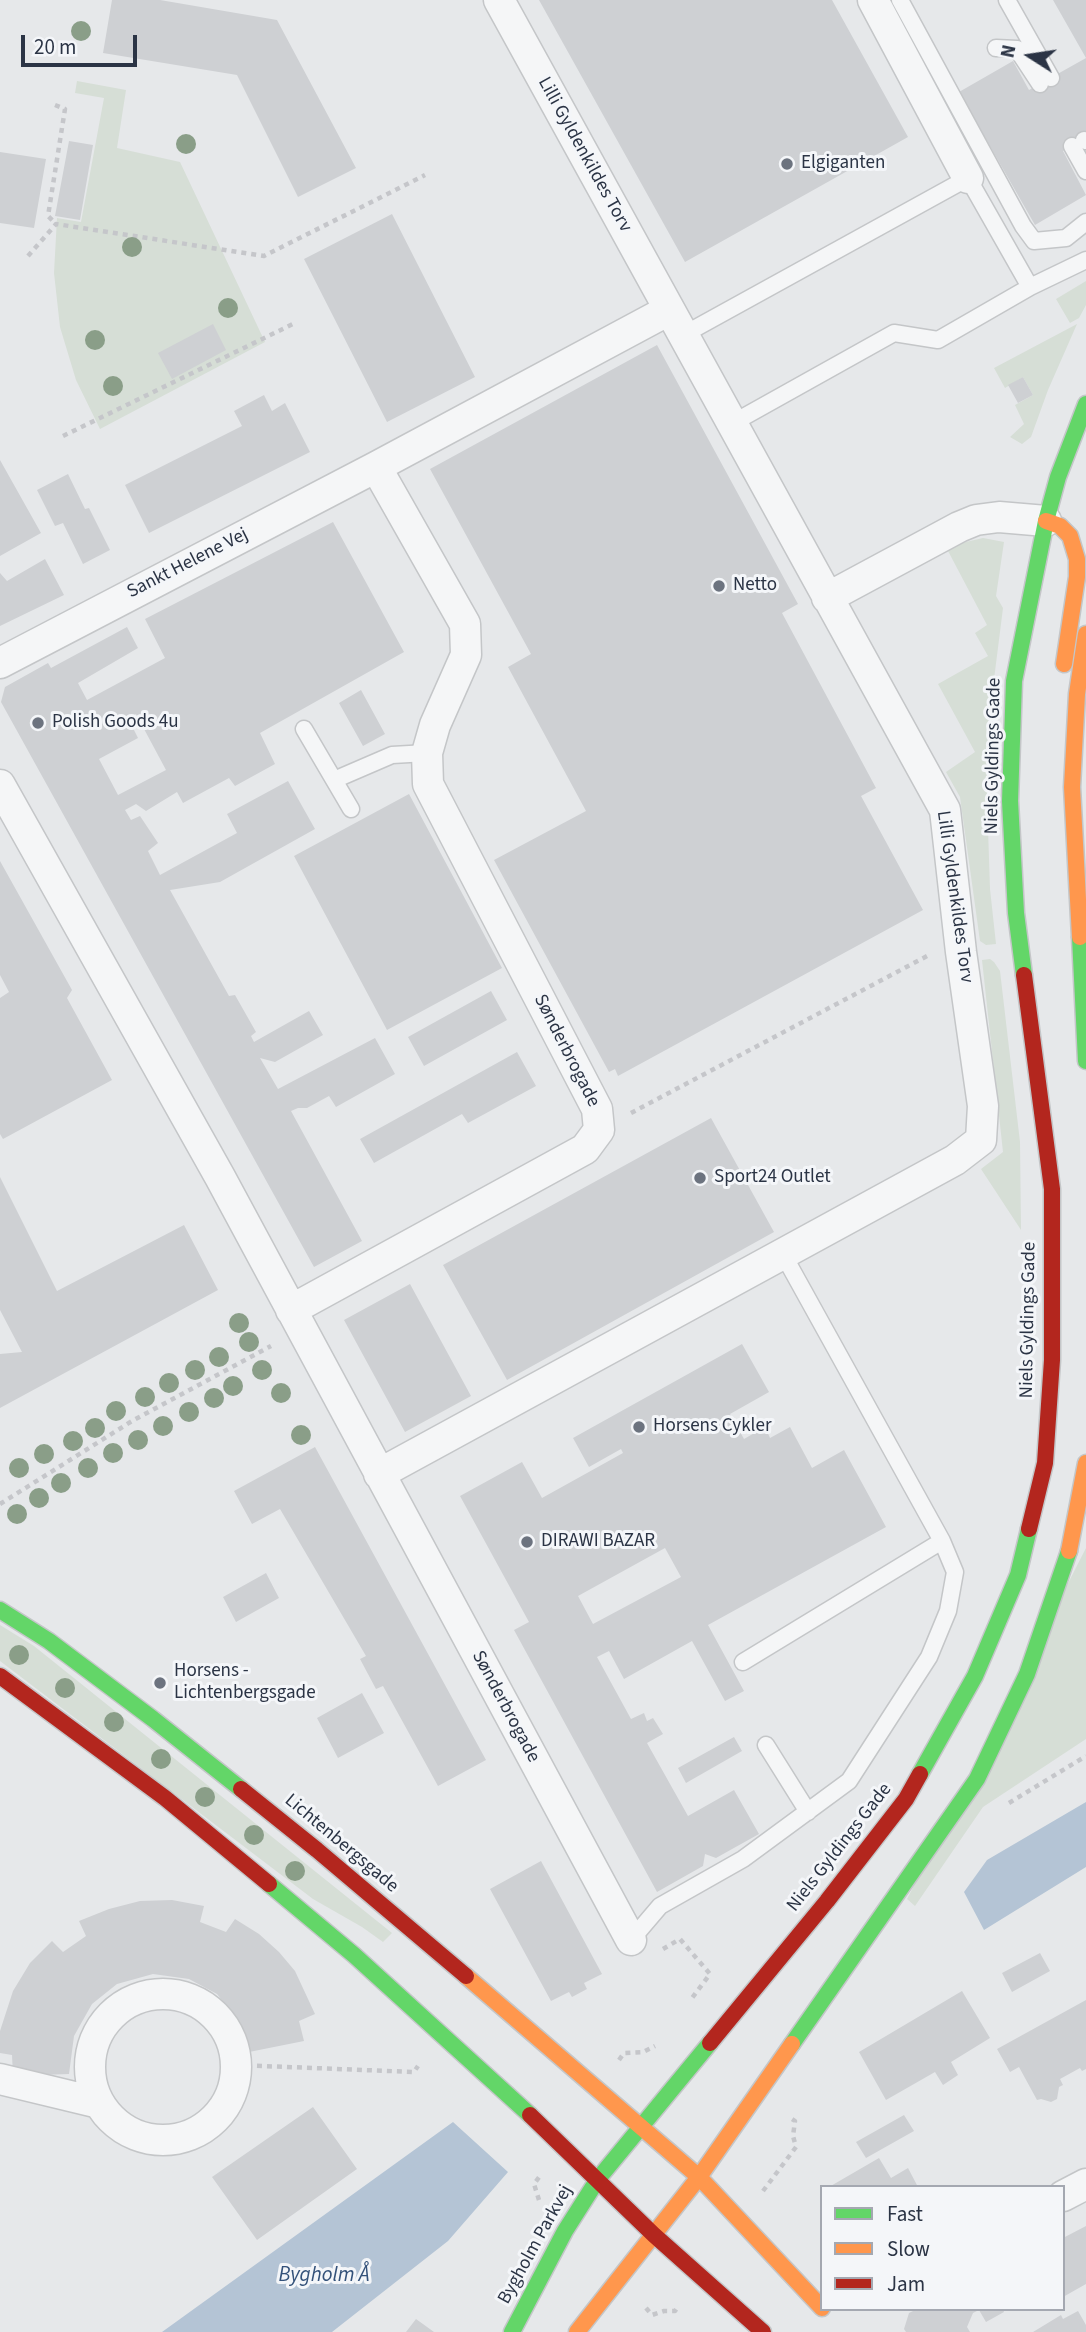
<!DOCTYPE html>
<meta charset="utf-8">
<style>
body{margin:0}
#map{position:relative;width:1086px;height:2332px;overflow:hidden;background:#e6e8ea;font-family:"Source Sans 3",sans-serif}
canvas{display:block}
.legend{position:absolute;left:820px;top:2185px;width:245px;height:126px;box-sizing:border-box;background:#f4f6f9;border:2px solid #a4a8b1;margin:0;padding:9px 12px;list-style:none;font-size:21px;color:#2b3445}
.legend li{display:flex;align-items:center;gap:14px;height:35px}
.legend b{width:35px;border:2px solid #a4a8b1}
.north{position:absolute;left:995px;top:21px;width:70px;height:70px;-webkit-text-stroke:5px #f4f6f9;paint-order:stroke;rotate:282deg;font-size:19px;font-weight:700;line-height:28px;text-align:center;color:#2b3445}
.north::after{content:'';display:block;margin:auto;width:24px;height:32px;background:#2b3445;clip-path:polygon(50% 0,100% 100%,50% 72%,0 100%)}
.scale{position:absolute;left:21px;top:35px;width:116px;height:32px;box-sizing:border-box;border:4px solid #2b3445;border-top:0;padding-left:9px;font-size:21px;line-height:24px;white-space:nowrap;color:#2b3445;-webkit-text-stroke:5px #f4f6f9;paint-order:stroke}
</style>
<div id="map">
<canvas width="1086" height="2332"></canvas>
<ul class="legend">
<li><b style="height:9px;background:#63d668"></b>Fast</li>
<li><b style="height:9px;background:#ff974d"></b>Slow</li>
<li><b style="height:9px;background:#b3261e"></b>Jam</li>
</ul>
<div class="north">N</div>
<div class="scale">20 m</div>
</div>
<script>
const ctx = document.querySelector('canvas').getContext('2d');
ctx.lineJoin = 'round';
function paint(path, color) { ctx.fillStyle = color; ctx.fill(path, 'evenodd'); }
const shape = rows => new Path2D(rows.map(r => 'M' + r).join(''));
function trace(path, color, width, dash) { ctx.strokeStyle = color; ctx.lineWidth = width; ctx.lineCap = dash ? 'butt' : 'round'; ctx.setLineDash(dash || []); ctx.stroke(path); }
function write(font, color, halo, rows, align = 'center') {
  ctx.font = font + ' "Source Sans 3",sans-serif'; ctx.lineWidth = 6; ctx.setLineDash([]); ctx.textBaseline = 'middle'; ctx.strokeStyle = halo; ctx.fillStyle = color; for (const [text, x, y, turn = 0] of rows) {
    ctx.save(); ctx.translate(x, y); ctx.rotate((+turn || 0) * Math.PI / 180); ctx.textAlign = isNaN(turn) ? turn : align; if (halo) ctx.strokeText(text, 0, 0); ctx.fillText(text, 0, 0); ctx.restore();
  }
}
paint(shape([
 [77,81,126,90,117,148,180,162,265,342,100,429,76,380,60,327,54,273,57,218,81,222,104,98,75,93],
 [1086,281,1086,305,1079,318,1070,323,1056,299],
 [1077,324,1048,390,1031,437,1022,444,1010,437,1024,424,1015,405,1033,395,1023,377,1005,388,994,368],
 [983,538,1004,542,996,596,1003,608,988,727,987,798,990,889,996,944,986,945,980,941,960,797,946,772,975,752,938,684,988,656,975,633,987,625,947,549,957,544],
 [990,959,994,962,1000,971,1020,1142,1021,1230,981,1169,1003,1152,982,960],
 [1086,1548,1086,1739,983,1807,915,1906,907,1899],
 [0,1625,34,1646,392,1933,383,1942,362,1927,313,1899,0,1661]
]), '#d6ded6');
paint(shape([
 [1086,1802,1086,1867,984,1930,964,1892,987,1860],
 [453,2122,508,2172,448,2241,332,2332,162,2332]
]), '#b4c4d5');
paint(shape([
 [112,0,160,0,277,20,356,168,298,197,237,75,103,53],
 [539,0,832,0,908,137,685,262],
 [1053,0,1086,0,1086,139,1063,151,1086,195,1035,225,959,92,1013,61,1029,90,1086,58],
 [69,141,93,145,80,220,55,216],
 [0,152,46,159,34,228,0,223],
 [392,214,475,377,387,422,304,259],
 [213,324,226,350,172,379,158,353],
 [657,345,798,604,782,613,876,788,861,796,923,910,618,1076,615,1069,609,1072,494,860,586,811,508,667,531,654,430,469],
 [1023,377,1033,395,1018,403,1008,385],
 [264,395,272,411,285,403,310,452,149,533,125,485,242,426,234,411],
 [0,460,41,533,0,556],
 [68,474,85,509,89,508,110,550,83,564,63,523,55,526,37,490],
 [333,522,404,652,260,733,275,764,235,786,229,778,183,803,177,792,146,811,136,804,125,810,131,820,140,816,158,843,148,851,160,875,237,833,227,814,288,781,315,829,220,882,170,890,229,996,235,995,256,1032,251,1036,254,1042,309,1011,323,1035,275,1062,260,1058,278,1089,375,1038,395,1074,336,1107,329,1096,307,1108,298,1108,291,1111,362,1241,314,1267,1,702,5,687,48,663,51,668,127,627,138,648,78,683,87,700,165,658,145,619],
 [136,714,166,770,118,795,99,759,138,738,128,718],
 [45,559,64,595,0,626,0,573,7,581],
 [361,690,385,734,363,746,339,703],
 [409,794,502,968,387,1030,294,856],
 [0,861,72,990,67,998,112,1080,3,1139,0,1134,0,998,9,992,0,975],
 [491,991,507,1020,424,1066,408,1037],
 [517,1052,536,1086,468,1123,462,1114,374,1163,360,1139],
 [711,1118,774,1232,507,1380,443,1265],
 [0,1177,57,1291,184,1225,218,1290,0,1408,0,1354,22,1352,0,1310],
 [410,1284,471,1396,405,1432,344,1320],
 [742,1344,769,1392,730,1414,744,1439,765,1427,770,1438,790,1427,812,1468,844,1450,886,1527,708,1625,744,1691,725,1701,692,1641,624,1679,609,1651,597,1657,631,1719,644,1713,647,1721,653,1718,663,1734,647,1743,688,1816,734,1790,759,1834,716,1858,705,1854,703,1866,657,1892,514,1630,529,1622,460,1496,522,1462,542,1498,623,1453,621,1449,589,1467,573,1438],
 [665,1548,681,1577,593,1624,578,1596],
 [315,1447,486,1760,438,1786,383,1686,376,1689,360,1659,366,1656,280,1509,252,1524,234,1491],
 [266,1573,279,1598,236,1622,223,1597],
 [362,1693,384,1733,338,1758,317,1718],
 [734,1737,742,1751,686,1783,678,1768],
 [541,1861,602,1974,584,1983,587,1989,572,1997,569,1992,551,2001,490,1889],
 [172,1900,204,1906,200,1922,226,1932,235,1919,259,1934,279,1952,295,1971,315,2014,299,2021,304,2041,249,2052,236,2017,217,1994,189,1979,153,1974,117,1984,92,2004,74,2036,69,2074,13,2076,12,2055,0,2053,0,2031,13,1991,30,1963,52,1941,63,1952,86,1936,79,1921,109,1909,140,1901],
 [1040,1953,1050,1971,1012,1992,1002,1973],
 [962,1991,990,2038,951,2062,958,2075,943,2085,935,2072,886,2100,859,2052],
 [1086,2000,1086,2069,1082,2071,1080,2068,1060,2079,1063,2085,1059,2087,1057,2099,1051,2102,1041,2099,1037,2100,1019,2067,1010,2072,997,2049],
 [313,2107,357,2169,257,2240,212,2177],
 [904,2115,914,2131,866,2158,856,2142],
 [879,2158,891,2178,908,2168,918,2187,829,2187],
 [1086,2226,1086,2284,1063,2297,1063,2238],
 [917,2309,1003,2309,1004,2312,986,2322,979,2310,973,2313,967,2327,970,2332,906,2332,904,2329,909,2313],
 [1078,2311,1086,2325,1086,2332,1033,2332,1061,2315,1063,2319],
 [416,2319,434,2332,406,2332]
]), '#ced0d3');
const lane = shape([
 [900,0,1023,226,1034,241,1066,238,1086,222],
 [1007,0,1051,78],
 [996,48,1017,49,1040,84],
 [1084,140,1086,141],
 [1072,146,1086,171],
 [683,335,968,178,1030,287,1086,260],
 [731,424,894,333,938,340,1030,287],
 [304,729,351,809],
 [334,780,392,755,427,753],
 [743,1662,942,1541],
 [766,1745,808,1812],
 [631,1940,660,1906,743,1859,849,1781,929,1657,948,1611,955,1572,942,1541,783,1254]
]);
const street = shape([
 [873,0,968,178],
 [827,598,959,527,976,520,999,517,1046,521],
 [0,663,376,467,669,310],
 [0,785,220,1177,631,1940],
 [291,1310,585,1149,599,1130,597,1109,428,784,427,753,435,725,466,655,465,624,376,467],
 [379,1474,955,1160,981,1140,983,1106,961,952,945,810,499,0],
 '90 2067a73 73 0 1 1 146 0a73 73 0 1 1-146 0Z',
 [0,2079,99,2103],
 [1063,2196,1086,2184]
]);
const fast = shape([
 [1080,937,1086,1061],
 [1024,975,1016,913,1010,801,1014,681,1046,521,1058,477,1086,404],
 [0,1610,49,1641,153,1719,241,1789],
 [920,1774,975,1676,1018,1575,1029,1529],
 [269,1884,354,1955,530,2115],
 [792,2044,977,1779,1027,1674,1069,1551],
 [512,2332,565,2231,598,2179,710,2043]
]);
const slow = shape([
 [1046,521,1060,526,1070,536,1077,559,1077,577,1064,664],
 [1080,937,1072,787,1077,694,1086,634],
 [1069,1551,1086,1463],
 [466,1976,699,2177,822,2308],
 [577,2332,699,2177,792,2044]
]);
const jam = shape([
 [1024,975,1052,1189,1052,1360,1045,1463,1029,1529],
 [0,1676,165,1798,269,1884],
 [241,1789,317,1850,466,1976],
 [710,2043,827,1901,906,1799,920,1774],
 [530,2115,654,2235,763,2332]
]);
trace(lane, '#c4c6c8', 19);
trace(street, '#c4c6c8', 33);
trace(fast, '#c4c6c8', 19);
trace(slow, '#c4c6c8', 19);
trace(jam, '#c4c6c8', 19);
trace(shape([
 [55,105,65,109,48,216,56,224],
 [28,256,56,224,264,256,425,175],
 [63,436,295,323],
 [631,1113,929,955],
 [0,1504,132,1421,271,1346],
 [1009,1803,1086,1756],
 [663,1949,680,1939,710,1974,692,1998],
 [619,2060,624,2053,643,2052,655,2046],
 [237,2065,414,2072,418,2066],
 [763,2191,796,2147,793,2136,795,2121,789,2117],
 [539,2200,534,2184,540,2176],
 [646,2308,652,2315,664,2311,675,2311,677,2308]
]), '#c5c6ca', 4.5, [5, 5]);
trace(lane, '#f5f6f7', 16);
trace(street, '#f5f6f7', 30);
trace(fast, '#63d668', 16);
trace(slow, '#ff974d', 16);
trace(jam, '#b3261e', 16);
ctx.fillStyle = '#8a9e88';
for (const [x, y] of [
 [81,31],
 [186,144],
 [132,247],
 [228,308],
 [95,340],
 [113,386],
 [239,1323],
 [249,1342],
 [219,1357],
 [195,1370],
 [262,1370],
 [169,1383],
 [233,1386],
 [281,1393],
 [145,1397],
 [214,1398],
 [116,1411],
 [189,1412],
 [163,1426],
 [95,1428],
 [301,1435],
 [138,1440],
 [73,1441],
 [113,1453],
 [44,1454],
 [19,1468],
 [88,1468],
 [61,1483],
 [39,1498],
 [17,1514],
 [19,1655],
 [65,1688],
 [114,1722],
 [161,1759],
 [205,1797],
 [254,1835],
 [295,1871]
]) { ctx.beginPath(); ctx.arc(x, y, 10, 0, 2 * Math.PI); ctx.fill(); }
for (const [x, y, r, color] of [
 [787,164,7,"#6c737f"],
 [719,586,7,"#6c737f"],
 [38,723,7,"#6c737f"],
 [700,1178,7,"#6c737f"],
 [639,1427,7,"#6c737f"],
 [527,1542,7,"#6c737f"],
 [160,1683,7,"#6c737f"]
]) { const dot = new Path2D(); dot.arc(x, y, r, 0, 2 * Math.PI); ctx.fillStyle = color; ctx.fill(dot); trace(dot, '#f4f6f9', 2.5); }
write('19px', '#2b3445', '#f4f6f9', [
 ["Lilli Gyldenkildes Torv",584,155,61],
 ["Sankt Helene Vej",188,564,-27],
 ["Niels Gyldings Gade",994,756,-89],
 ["Lilli Gyldenkildes Torv",954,897,82],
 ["Sønderbrogade",566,1051,63],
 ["Niels Gyldings Gade",1029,1320,-89],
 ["Sønderbrogade",505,1707,62],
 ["Lichtenbergsgade",341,1844,40],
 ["Niels Gyldings Gade",840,1848,-52],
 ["Bygholm Parkvej",536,2245,-61]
]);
write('19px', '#2b3445', '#f4f6f9', [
 ["Elgiganten",801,164],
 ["Netto",733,586],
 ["Polish Goods 4u",52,723],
 ["Sport24 Outlet",714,1178],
 ["Horsens Cykler",653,1427],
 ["DIRAWI BAZAR",541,1542],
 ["Horsens -",174,1672],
 ["Lichtenbergsgade",174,1694]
], 'left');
write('italic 21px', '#34527a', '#f4f6f9', [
 ["Bygholm Å",324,2276]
]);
</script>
